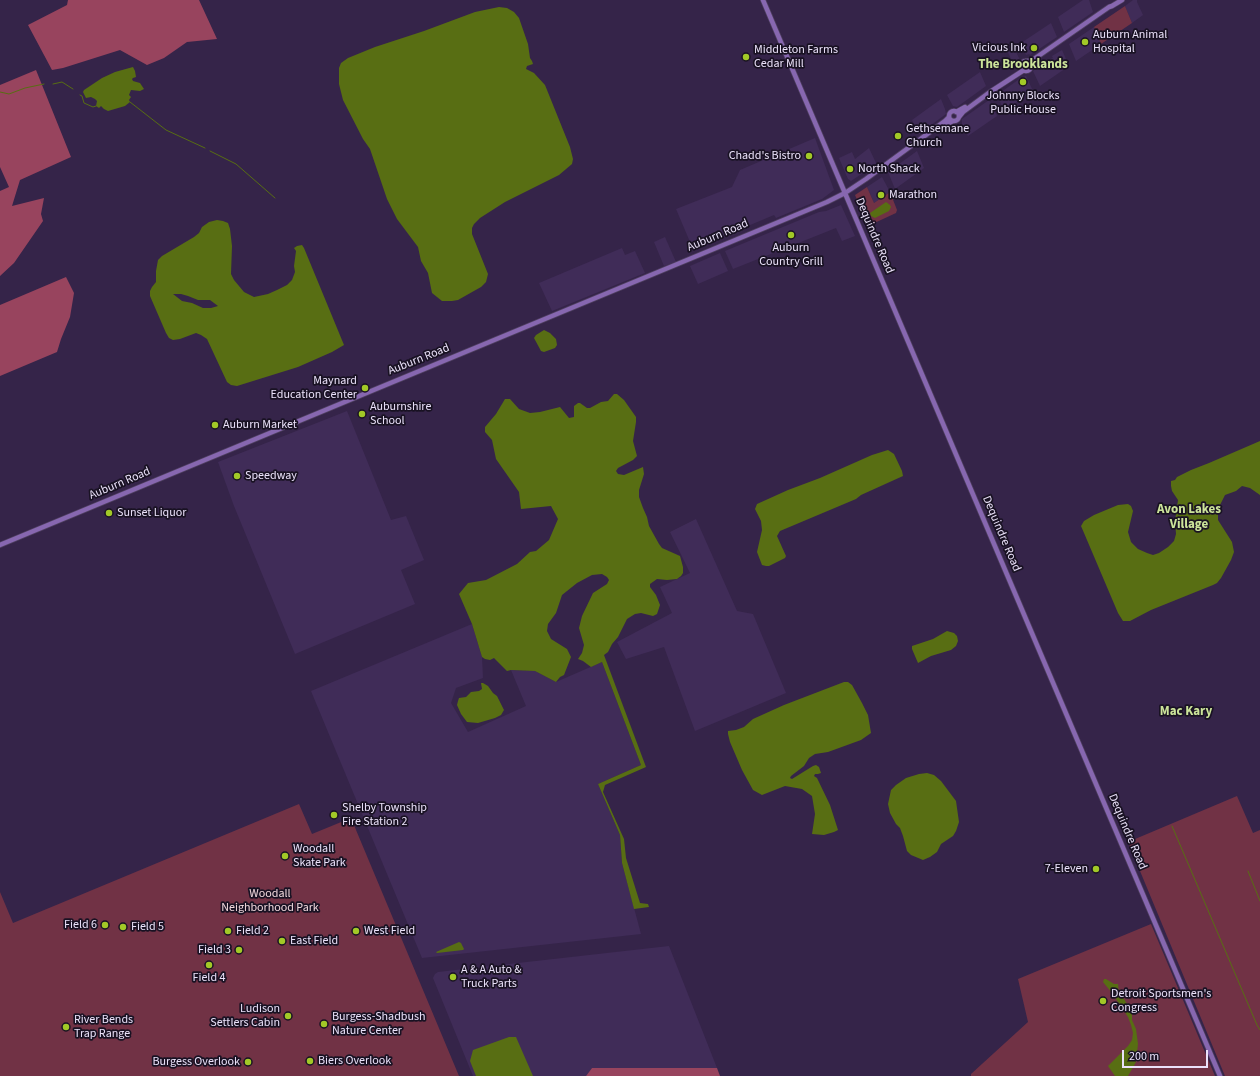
<!DOCTYPE html>
<style>
body{margin:0}
#map{position:relative;width:1260px;height:1076px;overflow:hidden;background:#352449;font-family:"Source Sans 3",sans-serif}
canvas{display:block}
.scale{position:absolute;left:1122px;top:1050px;width:86px;height:18px;box-sizing:border-box;border:2px solid #ebe2fa;border-top:0;padding-left:5px;font-size:12px;line-height:14px;white-space:nowrap;color:#ebe2fa;-webkit-text-stroke:3px #191223;paint-order:stroke}
</style>
<div id="map">
<canvas width="1260" height="1076"></canvas>
<div class="scale">200 m</div>
</div>
<script>
const ctx = document.querySelector('canvas').getContext('2d');
ctx.lineJoin = 'round';
function paint(path, color) { ctx.fillStyle = color; ctx.fill(path, 'evenodd'); }
const shape = rows => new Path2D(rows.map(r => 'M' + r).join(''));
function trace(path, color, width, dash) { ctx.strokeStyle = color; ctx.lineWidth = width; ctx.lineCap = dash ? 'butt' : 'round'; ctx.setLineDash(dash || []); ctx.stroke(path); }
function write(font, color, halo, rows, align = 'center') {
  ctx.font = font + ' "Source Sans 3",sans-serif'; ctx.lineWidth = 3.5; ctx.setLineDash([]); ctx.textBaseline = 'middle'; ctx.strokeStyle = halo; ctx.fillStyle = color; for (const [text, x, y, turn = 0] of rows) {
    ctx.save(); ctx.translate(x, y); ctx.rotate((+turn || 0) * Math.PI / 180); ctx.textAlign = isNaN(turn) ? turn : align; if (halo) ctx.strokeText(text, 0, 0); ctx.fillText(text, 0, 0); ctx.restore();
  }
}
paint(shape([
 [1083,0,1089,0,1093,12,1064,32,1058,17],
 [1133,0,1137,0,1137,2,1143,15,1132,23,1125,6],
 [1051,23,1057,37,1030,55,1029,54,1026,55,1021,43],
 [1094,27,1101,44,1076,61,1069,44],
 [1014,48,1020,60,1018,63,1014,66,1008,52],
 [1062,50,1069,66,1040,86,1033,71,1048,60,1053,58,1052,56],
 [980,72,986,86,957,107,953,106,947,95],
 [1026,76,1033,91,1004,111,997,95,1018,80],
 [941,99,945,109,946,114,919,134,912,120],
 [989,100,997,116,968,136,962,124,962,119],
 [815,138,834,190,822,199,776,218,774,215,693,249,676,209,732,187,740,170],
 [869,148,876,163,875,165,851,181,848,179,839,158,852,152,855,159],
 [917,151,924,168,895,189,888,172],
 [882,177,890,192,874,203,867,187],
 [841,205,855,236,842,241,836,228,733,269,725,251,819,212,826,211],
 [665,237,676,262,664,266,654,242],
 [622,248,625,255,635,251,645,273,552,311,539,283],
 [720,253,728,271,698,284,690,266],
 [347,411,391,520,406,516,424,560,401,570,415,604,295,654,234,506,218,462],
 [696,519,737,611,753,614,786,693,695,731,664,647,626,659,617,642,672,613,660,587,690,573,670,532],
 [472,624,482,657,483,678,456,688,451,703,468,732,526,706,511,670,535,671,556,682,602,662,641,765,598,784,620,835,622,863,641,934,422,958,311,691],
 [669,946,717,1068,592,1068,586,1076,473,1076,433,978,435,974,438,972]
]), '#402c58');
paint(shape([
 [1125,6,1132,23,1101,44,1094,27],
 [867,187,874,203,890,192,897,210,896,213,868,226,855,195],
 [1237,796,1253,833,1260,830,1260,1076,1225,1076,1128,842],
 [299,804,312,834,351,818,459,1076,0,1076,0,892,13,923],
 [1151,924,1215,1076,971,1076,971,1074,1028,1022,1018,979]
]), '#713245');
paint(shape([
 [68,0,199,0,217,39,187,42,164,58,147,65,120,50,63,68,52,70,28,25,67,5],
 [36,70,71,157,20,180,12,206,44,198,41,214,43,221,14,263,0,276,0,191,9,187,0,167,0,85],
 [66,277,74,293,70,317,61,339,57,352,0,376,0,305],
 [592,1068,717,1068,720,1076,586,1076]
]), '#98445e');
paint(shape([
 [499,7,507,8,514,12,519,18,528,44,530,58,532,61,533,64,527,66,526,69,534,73,545,85,570,147,573,159,572,164,559,175,505,202,480,218,474,224,472,228,472,234,488,274,486,282,481,287,458,300,452,301,442,301,432,293,428,273,421,261,418,247,397,219,387,199,370,149,363,139,343,100,339,84,339,68,341,63,348,58,375,47,424,31,475,12],
 [133,67,135,71,136,77,133,78,132,79,133,81,140,83,144,89,140,91,131,90,129,95,131,97,129,100,130,102,125,106,108,111,104,109,101,106,99,108,96,106,97,101,95,99,91,97,86,98,83,92,84,90,102,78,115,72],
 [886,202,890,205,891,207,889,211,875,218,871,216,870,213],
 [217,220,223,221,228,223,230,229,232,246,231,274,234,280,244,292,254,297,268,294,277,290,287,285,292,280,295,272,294,266,296,251,294,248,297,246,302,245,304,248,344,345,332,352,298,367,237,386,231,385,227,382,207,339,201,335,196,333,180,339,173,340,169,338,166,333,150,296,150,291,152,287,156,282,156,271,158,260,162,256,194,237,199,233,202,227,209,222],
 [173,294,181,294,188,296,198,300,210,300,218,306,211,308,203,308,192,303,182,301],
 [544,330,550,333,556,339,557,345,555,348,544,352,541,351,534,338,536,335],
 [614,394,617,394,624,400,636,417,636,422,633,441,637,456,633,460,618,468,616,471,618,474,624,475,643,467,644,474,639,490,639,497,643,508,647,517,649,526,659,544,662,548,680,556,683,567,683,573,681,576,677,579,667,580,657,579,650,584,650,587,656,595,660,605,657,614,653,616,641,613,635,614,627,619,618,637,612,644,608,652,604,655,646,767,605,785,603,792,624,839,626,858,640,903,648,904,649,907,634,909,622,863,620,835,598,784,641,765,602,662,591,667,583,661,578,659,582,653,584,645,579,628,582,616,593,593,607,584,609,580,607,577,602,574,592,575,577,583,562,595,556,613,548,624,547,631,551,639,567,649,571,657,564,675,560,677,556,682,535,671,511,670,507,671,494,658,490,660,485,659,482,657,472,624,459,594,468,583,486,580,517,564,530,552,536,551,549,540,558,519,551,506,521,509,519,492,496,459,492,440,485,432,485,427,496,414,505,399,510,399,519,409,530,413,540,412,560,407,569,418,574,417,574,406,578,403,580,403,587,408,590,408,601,402,608,401],
 [1260,441,1260,495,1250,488,1242,486,1236,491,1225,495,1218,509,1218,520,1232,542,1234,552,1231,560,1221,578,1217,583,1213,585,1151,610,1130,621,1123,621,1118,613,1084,533,1081,526,1084,521,1094,515,1118,505,1128,504,1131,506,1133,511,1128,532,1131,542,1138,549,1147,553,1153,555,1159,553,1168,547,1174,541,1176,534,1175,521,1178,500,1172,491,1171,486,1171,481,1175,480,1177,477,1191,470,1209,463],
 [888,450,894,454,902,471,903,476,861,495,856,499,780,531,777,536,786,556,785,558,769,566,766,566,762,565,757,552,762,530,761,521,755,509,757,504,788,490,820,478,872,455],
 [947,631,954,633,957,636,958,641,956,646,951,650,931,656,918,663,912,649,912,646,933,639],
 [844,682,848,682,852,685,862,703,868,715,871,733,861,740,828,752,815,754,809,758,804,766,791,776,790,778,792,779,813,766,816,765,819,767,821,773,818,774,815,774,814,776,817,778,830,805,838,830,834,832,824,835,812,834,815,814,812,796,802,789,785,786,762,795,753,790,742,770,730,742,728,734,728,731,736,730,744,727,753,719,784,705],
 [481,683,483,683,488,686,493,693,497,696,504,710,501,715,495,718,478,723,467,722,461,714,457,705,458,701,459,698,466,697,471,692,479,691,482,689],
 [927,773,934,775,941,781,956,801,959,822,956,831,953,836,941,844,937,852,930,857,923,860,911,855,907,851,903,836,900,828,896,824,890,813,888,804,891,790,896,785,906,778,919,774],
 [459,942,461,943,464,949,463,950,437,953,436,952],
 [1104,979,1106,979,1114,984,1118,984,1119,993,1124,999,1130,1009,1132,1015,1132,1020,1136,1029,1138,1044,1136,1062,1128,1076,1115,1076,1108,1066,1128,1046,1132,1040,1133,1033,1131,1025,1128,1017,1112,993,1103,982],
 [509,1037,516,1037,533,1076,476,1076,470,1061,473,1050]
]), '#586e13');
trace(shape([
 [53,84,62,82,73,89],
 [0,92,9,94,25,88,44,84],
 [80,95,82,96,84,103,93,107,96,106],
 [130,102,166,130,205,148],
 [210,151,236,164,275,198],
 [1172,826,1257,1025,1260,1030],
 [1248,871,1260,901]
]), '#586e13', 1);
const major = shape([
 [763,0,1220,1076],
 [1028,61,1034,59,1109,7,1112,6,1122,0],
 '1021 66a5 5 0 1 1 10 0a5 5 0 1 1-10 0Z',
 [1031,66,1038,60],
 '949 116a5 5 0 1 1 10 0a5 5 0 1 1-10 0Z',
 [956,112,965,107],
 [959,117,963,112,990,92,1024,70],
 [943,126,953,121],
 [0,545,827,202,845,193,866,179,945,121,949,117]
]);
trace(major, '#4e3f5f', 6);
trace(major, '#8767b0', 4.5);
for (const [x, y, r, color] of [
 [1085,42,4,"#a2c927"],
 [1034,48,4,"#a2c927"],
 [746,57,4,"#a2c927"],
 [1023,82,4,"#a2c927"],
 [898,136,4,"#a2c927"],
 [809,156,4,"#a2c927"],
 [850,169,4,"#a2c927"],
 [881,195,4,"#a2c927"],
 [791,235,4,"#a2c927"],
 [365,388,4,"#a2c927"],
 [362,414,4,"#a2c927"],
 [215,425,4,"#a2c927"],
 [237,476,4,"#a2c927"],
 [109,513,4,"#a2c927"],
 [334,815,4,"#a2c927"],
 [285,856,4,"#a2c927"],
 [1096,869,4,"#a2c927"],
 [105,925,4,"#a2c927"],
 [123,927,4,"#a2c927"],
 [228,931,4,"#a2c927"],
 [356,931,4,"#a2c927"],
 [282,941,4,"#a2c927"],
 [239,950,4,"#a2c927"],
 [209,965,4,"#a2c927"],
 [453,977,4,"#a2c927"],
 [1103,1001,4,"#a2c927"],
 [288,1016,4,"#a2c927"],
 [324,1024,4,"#a2c927"],
 [66,1027,4,"#a2c927"],
 [310,1061,4,"#a2c927"],
 [248,1062,4,"#a2c927"]
]) { const dot = new Path2D(); dot.arc(x, y, r, 0, 2 * Math.PI); ctx.fillStyle = color; ctx.fill(dot); trace(dot, '#191223', 1.5); }
write('12px', '#ebe2fa', '#191223', [
 ["Auburn Animal",1093,35],
 ["Hospital",1093,49],
 ["Vicious Ink",1026,48,"right"],
 ["Middleton Farms",754,50],
 ["Cedar Mill",754,64],
 ["Johnny Blocks",1023,96,"center"],
 ["Public House",1023,110,"center"],
 ["Gethsemane",906,129],
 ["Church",906,143],
 ["Chadd's Bistro",801,156,"right"],
 ["North Shack",858,169],
 ["Marathon",889,195],
 ["Auburn",791,248,"center"],
 ["Country Grill",791,262,"center"],
 ["Maynard",357,381,"right"],
 ["Education Center",357,395,"right"],
 ["Auburnshire",370,407],
 ["School",370,421],
 ["Auburn Market",223,425],
 ["Speedway",245,476],
 ["Sunset Liquor",117,513],
 ["Shelby Township",342,808],
 ["Fire Station 2",342,822],
 ["Woodall",293,849],
 ["Skate Park",293,863],
 ["7-Eleven",1088,869,"right"],
 ["Field 6",97,925,"right"],
 ["Field 5",131,927],
 ["Field 2",236,931],
 ["West Field",364,931],
 ["East Field",290,941],
 ["Field 3",231,950,"right"],
 ["A & A Auto &",461,970],
 ["Truck Parts",461,984],
 ["Field 4",209,978,"center"],
 ["Detroit Sportsmen's",1111,994],
 ["Congress",1111,1008],
 ["Ludison",280,1009,"right"],
 ["Settlers Cabin",280,1023,"right"],
 ["Burgess-Shadbush",332,1017],
 ["Nature Center",332,1031],
 ["River Bends",74,1020],
 ["Trap Range",74,1034],
 ["Biers Overlook",318,1061],
 ["Burgess Overlook",240,1062,"right"]
], 'left');
write('12px', '#ebe2fa', '#191223', [
 ["Auburn Road",718,236,-23],
 ["Dequindre Road",874,236,67],
 ["Auburn Road",419,360,-22],
 ["Auburn Road",120,484,-23],
 ["Dequindre Road",1001,534,67],
 ["Dequindre Road",1127,832,67]
]);
write('12px', '#f0d7dc', '#191223', [
 ["Woodall",270,894],
 ["Neighborhood Park",270,908]
]);
write('bold 13px', '#cce49a', '#191223', [
 ["The Brooklands",1023,65],
 ["Avon Lakes",1189,510],
 ["Village",1189,525],
 ["Mac Kary",1186,712]
]);
</script>
